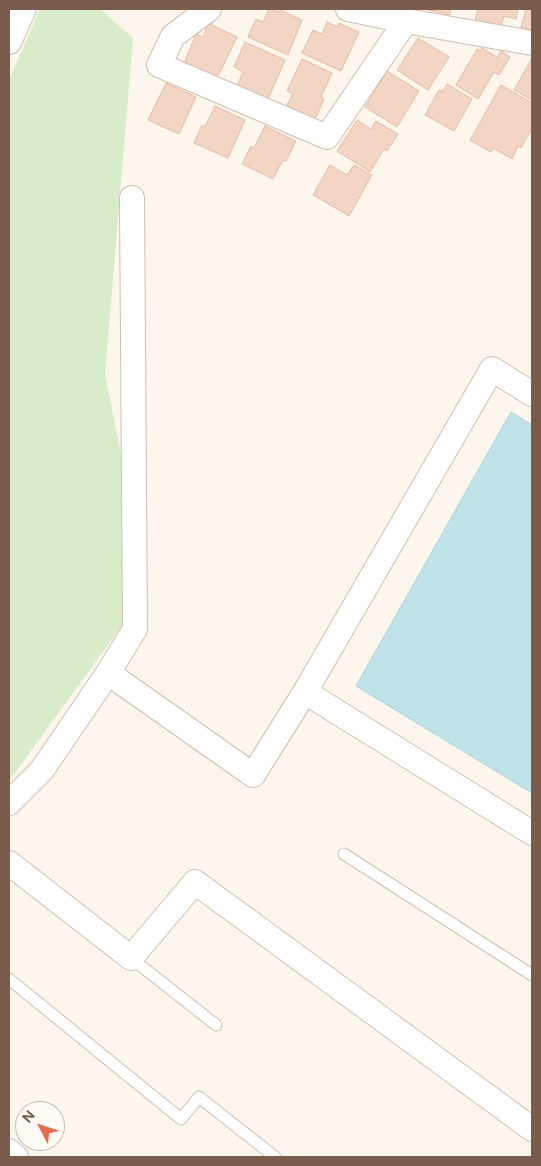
<!DOCTYPE html>
<style>
body{margin:0}
#map{position:relative;width:541px;height:1166px;overflow:hidden;background:#fdf6ec;font-family:Figtree,sans-serif}
canvas{display:block}
.frame{position:absolute;inset:0;border:10px solid #7a5c4d;pointer-events:none}
.north{position:absolute;left:15px;top:1101px;width:50px;height:50px;box-sizing:border-box;background:#fffaf3;border:1px solid #cabbb1;border-radius:50%;rotate:310deg;font-size:14px;font-weight:700;line-height:20px;text-align:center;color:#7a5c4d}
.north::after{content:'';display:block;margin:auto;width:18px;height:22px;background:#e76f51;clip-path:polygon(50% 0,100% 100%,50% 72%,0 100%)}
</style>
<div id="map">
<canvas width="541" height="1166"></canvas>
<div class="frame"></div>
<div class="north">N</div>
</div>
<script>
const ctx = document.querySelector('canvas').getContext('2d');
ctx.lineJoin = 'round';
function paint(path, color) { ctx.fillStyle = color; ctx.fill(path, 'evenodd'); }
const shape = rows => new Path2D(rows.map(r => 'M' + r).join(''));
function trace(path, color, width, dash) { ctx.strokeStyle = color; ctx.lineWidth = width; ctx.lineCap = dash ? 'butt' : 'round'; ctx.setLineDash(dash || []); ctx.stroke(path); }
paint(shape([
 [40,9,100,9,133,38,105,374,148,590,9,781,9,80]
]), '#d8ecc9');
const water = shape([
 [511,412,532,425,532,793,356,686,511,412]
]);
paint(water, '#bfe3e8');
trace(water, '#a5d3da', 1);
const building = shape([
 [269,9,279,12,280,10,302,20,288,55,248,37,256,19,263,22,269,9],
 [424,9,451,9,450,15,424,9],
 [478,9,518,9,516,19,504,16,501,26,475,20,478,9],
 [526,9,532,9,532,31,521,27,526,9],
 [327,22,338,27,339,23,359,32,341,71,302,53,313,30,322,34,327,22],
 [208,23,237,37,217,78,184,63,196,34,203,37,208,23],
 [418,38,449,57,428,90,397,70,418,38],
 [245,42,285,60,268,99,237,86,243,72,234,67,245,42],
 [482,48,497,57,501,51,510,57,499,75,494,72,478,99,456,85,477,49,480,51,482,48],
 [532,58,532,100,514,90,532,58],
 [302,59,332,73,321,97,324,99,315,120,286,107,293,94,287,91,302,59],
 [387,71,419,91,397,127,365,107,387,71],
 [166,83,196,97,179,134,148,120,166,83],
 [447,84,472,99,454,131,425,115,439,90,443,91,447,84],
 [501,85,532,103,532,128,521,148,518,146,512,159,493,148,491,152,470,140,501,85],
 [215,106,245,120,228,158,194,143,202,125,205,127,215,106],
 [357,120,371,129,376,121,398,134,387,151,384,149,370,172,337,151,357,120],
 [265,126,296,141,286,161,283,160,273,179,242,164,251,146,254,148,265,126],
 [330,165,347,175,354,165,372,175,349,216,313,195,330,165]
]);
paint(building, '#f3d5c3');
trace(building, '#e6bba3', 1);
const lane = shape([
 [344,854,532,975],
 [131,958,216,1025],
 [9,979,181,1119,199,1097,275,1157]
]);
const street = shape([
 [209,9,173,36,159,65,327,137,406,21],
 [348,9,406,21,532,43],
 [9,42,24,9],
 [108,673,253,775,305,692,532,833],
 [305,692,492,369,532,394],
 [9,803,42,770,108,673,135,629,132,198],
 [9,863,131,958,195,882,532,1129],
 [9,1151,16,1157]
]);
trace(lane, '#d1beb0', 13);
trace(street, '#d1beb0', 26);
trace(lane, '#fff', 11);
trace(street, '#fff', 24);
</script>
